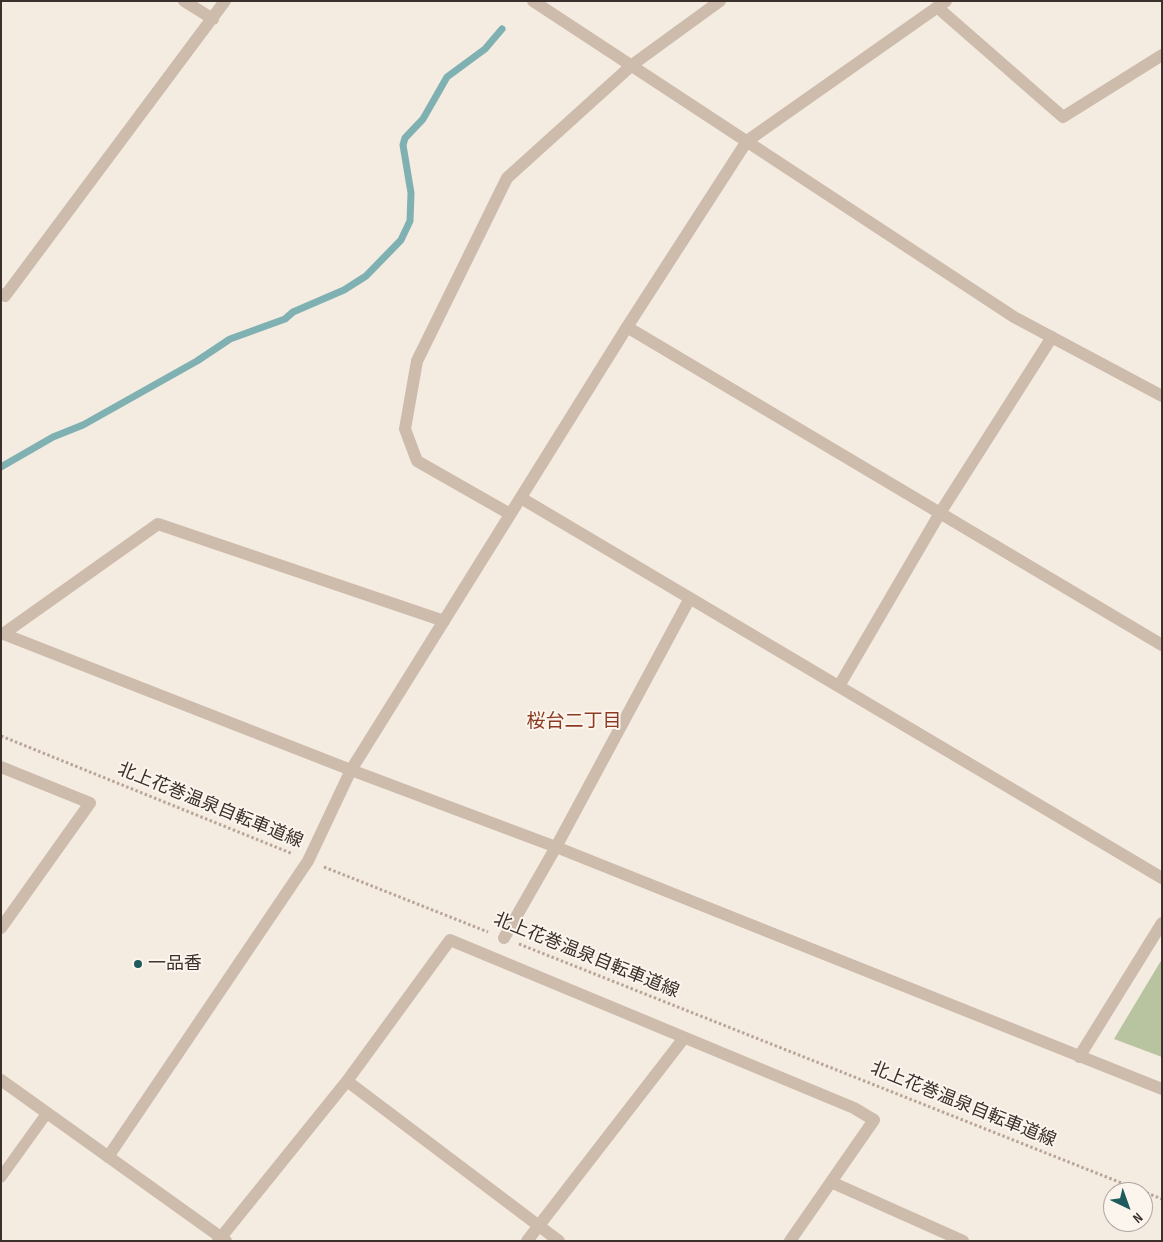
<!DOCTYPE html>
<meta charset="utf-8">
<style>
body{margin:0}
#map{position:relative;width:1163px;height:1242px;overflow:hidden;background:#f4ebe1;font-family:"Sofia Sans Condensed",sans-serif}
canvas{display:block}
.frame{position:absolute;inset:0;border:2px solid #3b302b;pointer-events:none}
.north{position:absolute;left:1103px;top:1182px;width:50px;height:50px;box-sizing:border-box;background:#fbf5ee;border:1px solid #aea6a0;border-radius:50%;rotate:138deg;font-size:14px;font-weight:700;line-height:20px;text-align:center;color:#3b302b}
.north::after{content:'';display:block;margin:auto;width:18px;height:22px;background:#1f5a5e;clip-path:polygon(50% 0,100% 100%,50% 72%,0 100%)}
</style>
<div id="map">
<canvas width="1163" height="1242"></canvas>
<div class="frame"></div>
<div class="north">N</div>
</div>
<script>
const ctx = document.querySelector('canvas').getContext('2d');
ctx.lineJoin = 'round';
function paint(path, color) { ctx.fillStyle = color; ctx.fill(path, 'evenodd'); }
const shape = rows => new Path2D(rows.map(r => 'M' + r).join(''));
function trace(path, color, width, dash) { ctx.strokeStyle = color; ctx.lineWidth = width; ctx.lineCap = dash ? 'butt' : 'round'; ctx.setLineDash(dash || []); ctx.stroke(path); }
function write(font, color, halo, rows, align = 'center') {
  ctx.font = font + ' "Sofia Sans Condensed","Noto Sans JP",sans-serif'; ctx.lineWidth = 4; ctx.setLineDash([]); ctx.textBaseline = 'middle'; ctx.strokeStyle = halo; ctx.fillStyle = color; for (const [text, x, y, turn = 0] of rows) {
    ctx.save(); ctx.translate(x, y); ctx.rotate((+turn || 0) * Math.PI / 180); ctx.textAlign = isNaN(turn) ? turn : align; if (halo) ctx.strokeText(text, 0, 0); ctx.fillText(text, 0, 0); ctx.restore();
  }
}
paint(shape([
 [1162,959,1162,1057,1114,1039]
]), '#b8c4a0');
trace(shape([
 [1,467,53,437,83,425,197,361,230,339,285,319,293,312,344,290,366,276,401,240,410,221,411,193,403,145,405,138,423,119,447,77,485,49,502,29]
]), '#7fb0b2', 7);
trace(shape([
 [1,736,293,854],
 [324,867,488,932],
 [519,944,1162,1199]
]), '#b9a596', 3, [2.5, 2.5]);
trace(shape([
 [1,1177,47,1113]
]), '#cdbbac', 11);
trace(shape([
 [184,1,213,19],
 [937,7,1063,117,1162,55],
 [747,141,946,1],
 [1,294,5,296,225,1],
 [627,327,1162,645],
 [521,498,1162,878],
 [510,514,417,461,405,429,417,361,507,178,632,65,720,1],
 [1,633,351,770,556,847,1162,1089],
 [3,634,158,524,444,621],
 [839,686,940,513,1052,337],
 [1,767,90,803,1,928],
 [504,938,556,847,690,598],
 [1079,1057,1162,923],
 [347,1081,559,1241],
 [831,1182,963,1241],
 [218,1241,347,1081,450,940,854,1108,874,1120,790,1241],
 [527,1241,684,1038]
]), '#cdbbac', 12);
trace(shape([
 [533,1,1014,317,1162,396],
 [1,1080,226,1241],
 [108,1157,308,861,351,770,627,327,747,141]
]), '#cdbbac', 12);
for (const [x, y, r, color] of [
 [138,964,5,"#1f5a5e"]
]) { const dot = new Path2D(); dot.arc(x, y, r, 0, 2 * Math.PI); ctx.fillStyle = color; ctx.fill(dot); trace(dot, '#fbf5ee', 2); }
write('18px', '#3b302b', '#fbf5ee', [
 ["北上花巻温泉自転車道線",210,806,22],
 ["北上花巻温泉自転車道線",586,956,22],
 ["北上花巻温泉自転車道線",963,1105,22]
]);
write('18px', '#3b302b', '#fbf5ee', [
 ["一品香",148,964]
], 'left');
write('19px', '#8c3b22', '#fbf5ee', [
 ["桜台二丁目",574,722]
]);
</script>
